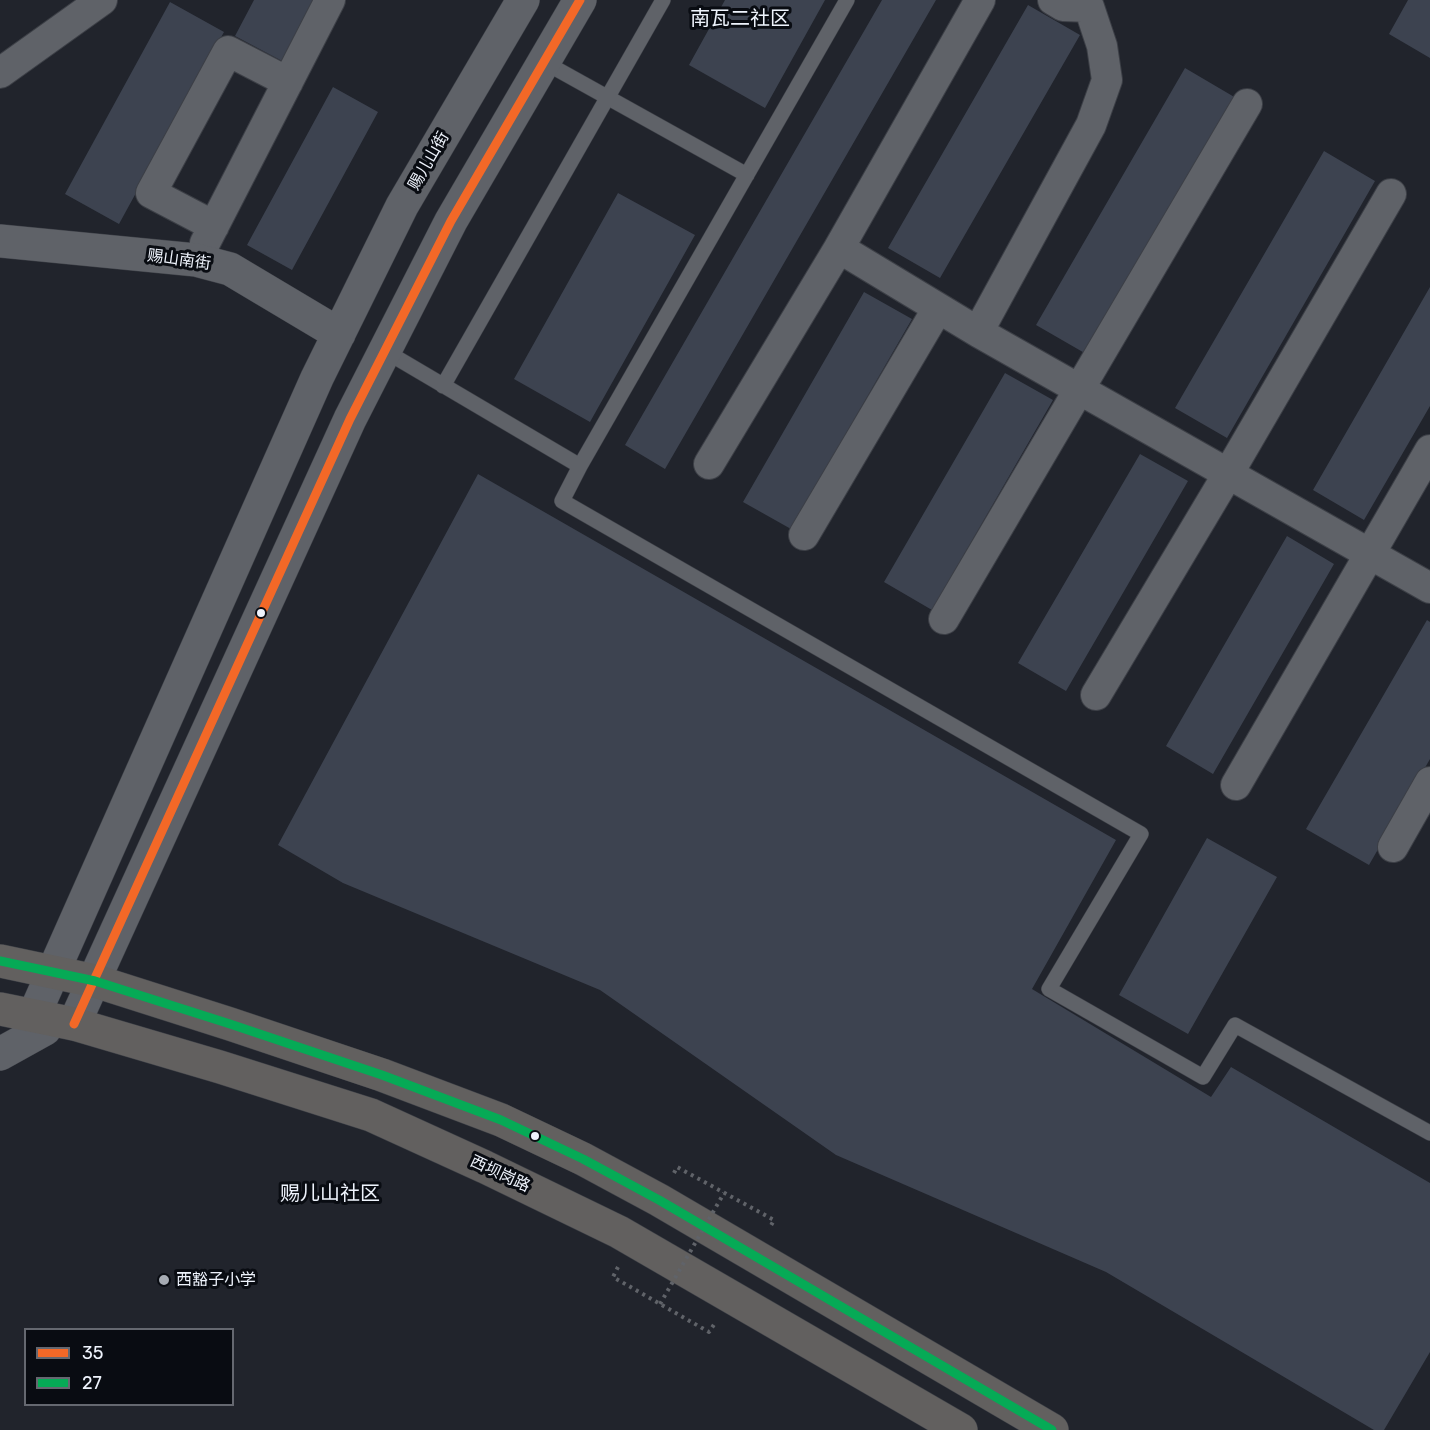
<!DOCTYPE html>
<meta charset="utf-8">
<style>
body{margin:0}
#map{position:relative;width:1430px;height:1430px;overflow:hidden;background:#21242c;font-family:Rubik,sans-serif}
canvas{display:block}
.legend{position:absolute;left:24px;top:1328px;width:210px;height:78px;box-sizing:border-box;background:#090c12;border:2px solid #656870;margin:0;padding:8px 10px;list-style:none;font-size:18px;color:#eef3fc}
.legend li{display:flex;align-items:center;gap:12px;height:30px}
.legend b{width:30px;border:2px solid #656870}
</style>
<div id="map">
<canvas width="1430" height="1430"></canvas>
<ul class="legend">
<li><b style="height:8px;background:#f36827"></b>35</li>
<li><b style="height:8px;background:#06aa56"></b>27</li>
</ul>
</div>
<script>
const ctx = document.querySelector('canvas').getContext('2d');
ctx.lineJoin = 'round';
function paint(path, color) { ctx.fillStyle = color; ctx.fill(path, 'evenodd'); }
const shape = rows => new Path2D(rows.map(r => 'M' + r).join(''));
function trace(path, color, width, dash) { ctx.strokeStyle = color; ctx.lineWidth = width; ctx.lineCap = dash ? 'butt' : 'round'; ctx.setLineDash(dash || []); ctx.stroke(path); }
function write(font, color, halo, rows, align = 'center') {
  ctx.font = font + ' Rubik,"Noto Sans SC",sans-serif'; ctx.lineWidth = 6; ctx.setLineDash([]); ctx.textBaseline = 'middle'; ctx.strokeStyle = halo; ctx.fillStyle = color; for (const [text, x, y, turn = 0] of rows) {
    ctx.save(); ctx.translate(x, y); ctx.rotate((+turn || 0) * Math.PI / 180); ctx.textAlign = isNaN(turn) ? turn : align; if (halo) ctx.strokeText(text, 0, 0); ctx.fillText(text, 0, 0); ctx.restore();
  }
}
paint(shape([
 [254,0,314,0,282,61,235,36],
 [725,0,825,0,765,108,689,65],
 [882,0,936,0,665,469,625,445],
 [1408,0,1430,0,1430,58,1389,34],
 [170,2,224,32,119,224,65,194],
 [1028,5,1080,35,940,278,888,248],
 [1185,68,1236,98,1088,355,1036,325],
 [333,87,378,112,292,270,247,245],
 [1324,151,1375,181,1227,438,1175,408],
 [618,193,695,235,590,422,514,379],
 [1430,287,1430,406,1364,520,1313,490],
 [864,292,912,319,791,529,743,502],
 [1005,373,1053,400,932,610,884,582],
 [1140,454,1188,481,1066,691,1018,663],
 [478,474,1116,840,1032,989,1211,1097,1231,1067,1430,1183,1430,1352,1384,1430,1374,1430,1106,1272,836,1155,600,990,343,883,278,845],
 [1287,536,1334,564,1213,774,1166,746],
 [1427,620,1430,622,1430,759,1369,865,1306,829],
 [1207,838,1277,877,1188,1034,1119,995]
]), '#3d4350');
const lane = shape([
 [544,62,747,175],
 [385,351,580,466,562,501,1141,834,1049,989,1203,1077,1235,1025,1430,1133],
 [443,386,663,0],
 [580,466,847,0]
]);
const street = shape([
 [1053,0,1063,6,1089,7],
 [1084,0,1089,7,1102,46,1107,80,1091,125,978,332,1430,588],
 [0,73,102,0],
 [214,226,151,193,228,51,288,82],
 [205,243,330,0],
 [839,248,980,0],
 [709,464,839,248,978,332],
 [804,535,938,308],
 [944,619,1247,104],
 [1096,695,1228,474,1391,194],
 [1236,785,1430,450],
 [1393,847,1430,782]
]);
const secondary = shape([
 [0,241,196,260,230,269,339,334],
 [34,1015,317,378,402,206,523,0],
 [74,1024,350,419,451,221,580,0],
 [0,1054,45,1029,51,1019]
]);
const primary = shape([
 [0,961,95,981,230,1024,382,1075,501,1120,583,1159,659,1200,1052,1430],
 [0,1009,74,1024,220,1067,371,1115,485,1167,619,1232,961,1430]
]);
trace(lane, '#3c3f46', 16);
trace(street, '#3c3f46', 32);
trace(secondary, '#3c3f46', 34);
trace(primary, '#3c3f46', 34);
trace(shape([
 [674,1173,677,1167,774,1220,769,1229],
 [618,1267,613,1277,709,1332,715,1323]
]), '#606369', 4, [3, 4.5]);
trace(lane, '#5f6268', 15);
trace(street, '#5f6268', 30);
trace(secondary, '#5f6268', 33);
trace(primary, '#62605f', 33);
trace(shape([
 [660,1304,724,1193]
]), '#606369', 4, [3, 4.5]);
trace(shape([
 [74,1024,350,419,451,221,580,0]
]), '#f36827', 9);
trace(shape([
 [0,961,95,981,230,1024,382,1075,501,1120,583,1159,659,1200,1052,1430]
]), '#06aa56', 9);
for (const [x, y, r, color] of [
 [261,613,5,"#eef3fc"],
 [535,1136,5,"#eef3fc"],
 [164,1280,6,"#a6abb3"]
]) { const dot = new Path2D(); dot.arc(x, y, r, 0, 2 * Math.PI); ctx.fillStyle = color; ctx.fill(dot); trace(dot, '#090c12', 2); }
write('16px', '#eef3fc', '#090c12', [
 ["赐儿山街",429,161,-60],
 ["赐山南街",179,260,8],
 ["西坝岗路",500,1174,25]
]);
write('16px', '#eef3fc', '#090c12', [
 ["西豁子小学",176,1280]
], 'left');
write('20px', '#eef3fc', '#090c12', [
 ["南瓦二社区",740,19],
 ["赐儿山社区",330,1194]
]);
</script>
